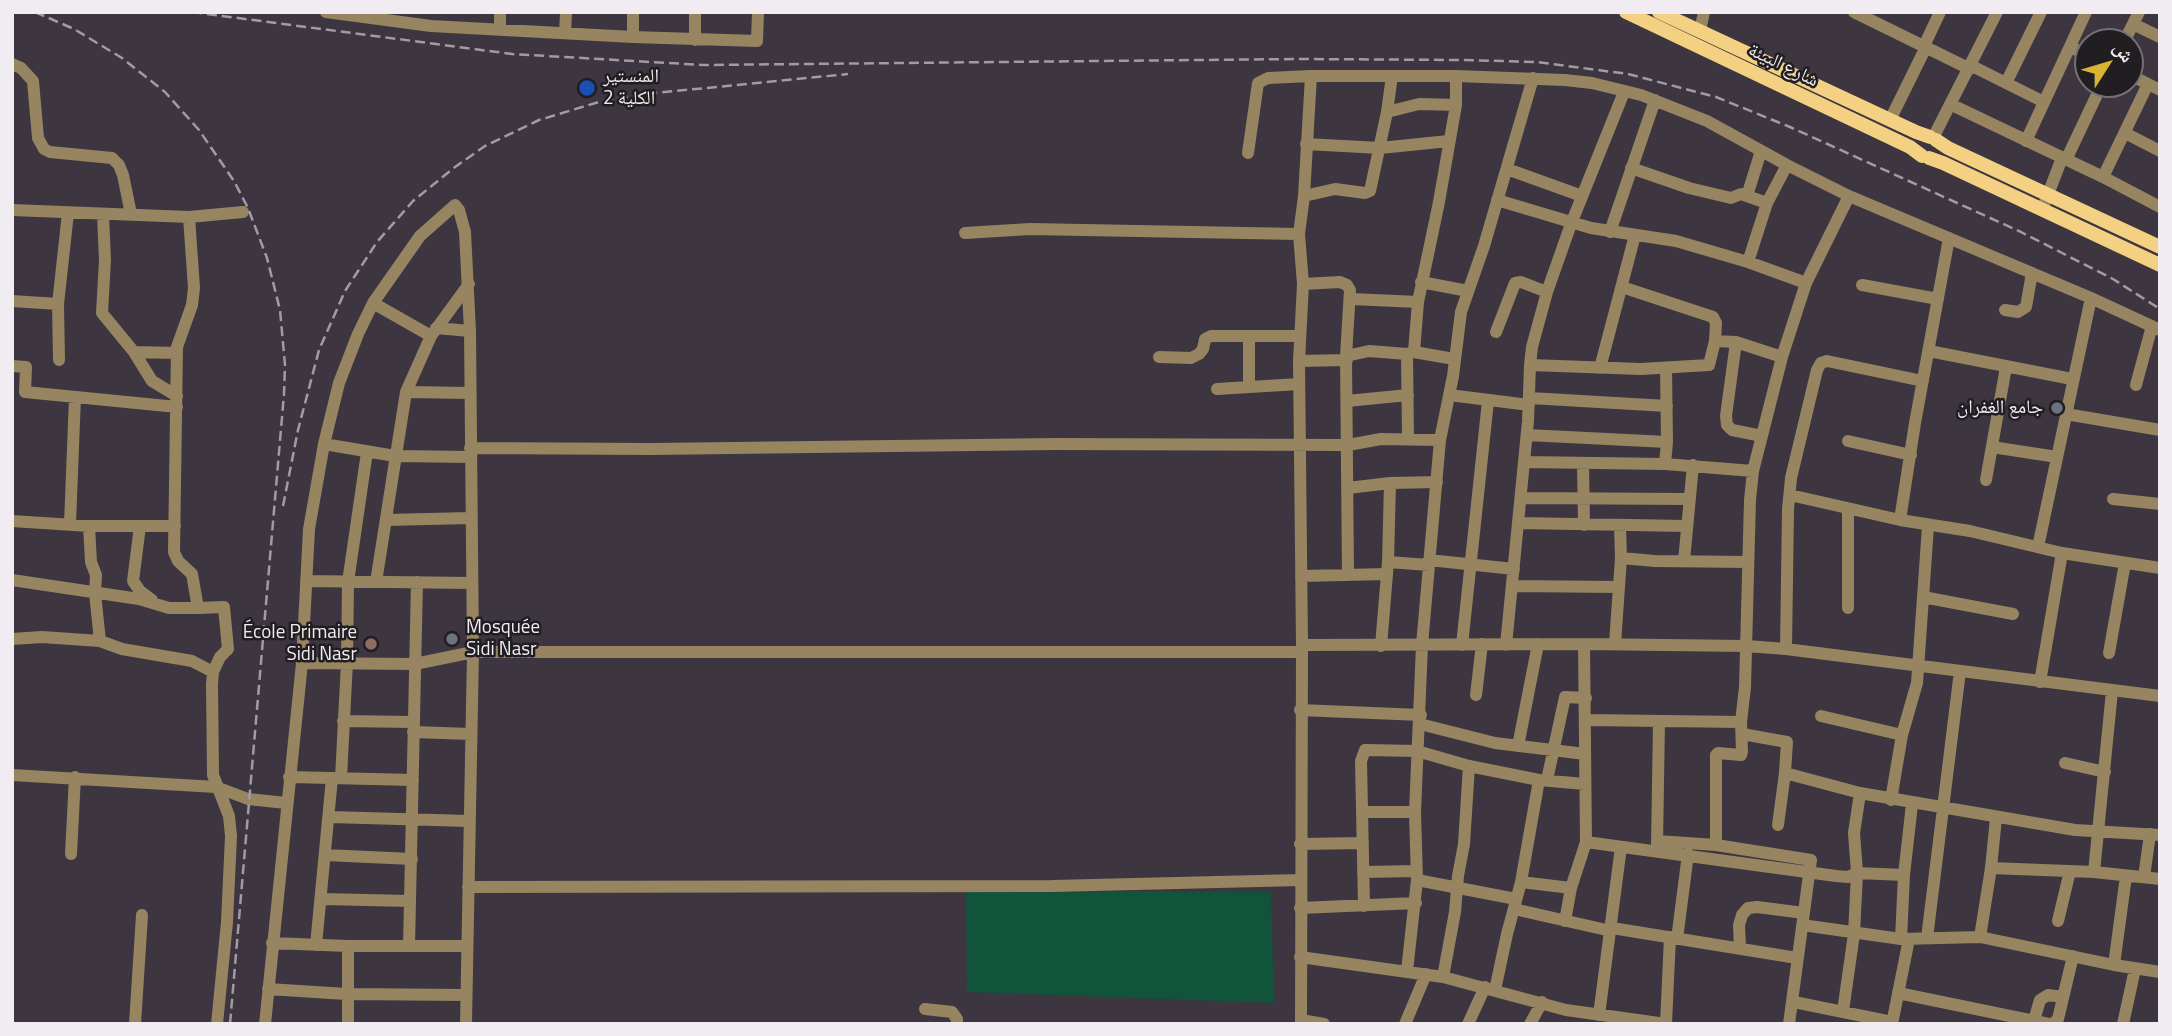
<!DOCTYPE html>
<meta charset="utf-8">
<style>
body{margin:0}
#map{position:relative;width:2172px;height:1036px;overflow:hidden;background:#3d353f;font-family:"Titillium Web","Noto Naskh Arabic",sans-serif}
canvas{display:block}
.frame{position:absolute;inset:0;border:14px solid #f1ebf2;pointer-events:none}
.north{position:absolute;left:2074px;top:28px;width:70px;height:70px;box-sizing:border-box;background:#211e22;border:2px solid #747075;border-radius:50%;rotate:53deg;font-size:19px;font-weight:700;line-height:28px;text-align:center;color:#f1ebf2}
.north::after{content:'';display:block;margin:auto;width:24px;height:32px;background:#d9b334;clip-path:polygon(50% 0,100% 100%,50% 72%,0 100%)}
</style>
<div id="map">
<canvas width="2172" height="1036"></canvas>
<div class="frame"></div>
<div class="north">ش</div>
</div>
<script>
const ctx = document.querySelector('canvas').getContext('2d');
ctx.lineJoin = 'round';
function paint(path, color) { ctx.fillStyle = color; ctx.fill(path, 'evenodd'); }
const shape = rows => new Path2D(rows.map(r => 'M' + r).join(''));
function trace(path, color, width, dash) { ctx.strokeStyle = color; ctx.lineWidth = width; ctx.lineCap = dash ? 'butt' : 'round'; ctx.setLineDash(dash || []); ctx.stroke(path); }
function write(font, color, halo, rows, align = 'center') {
  ctx.font = font + ' "Titillium Web","Noto Naskh Arabic",sans-serif'; ctx.lineWidth = 5; ctx.setLineDash([]); ctx.textBaseline = 'middle'; ctx.strokeStyle = halo; ctx.fillStyle = color; for (const [text, x, y, turn = 0] of rows) {
    ctx.save(); ctx.translate(x, y); ctx.rotate((+turn || 0) * Math.PI / 180); ctx.textAlign = isNaN(turn) ? turn : align; if (halo) ctx.strokeText(text, 0, 0); ctx.fillText(text, 0, 0); ctx.restore();
  }
}
paint(shape([
 [966,890,1271,892,1274,1003,967,992]
]), '#11533b');
trace(shape([
 [326,12,431,26,633,37,757,41,758,12],
 [1854,12,1970,69],
 [2133,24,2160,37],
 [500,30,500,12],
 [1700,31,1704,12],
 [565,33,566,12],
 [633,37,633,12],
 [695,40,695,12],
 [2124,42,2139,12],
 [1924,46,1940,12],
 [2070,47,2088,55],
 [12,64,21,68,33,81,38,138,44,149,50,152,112,158,119,165,123,175,131,214],
 [1972,66,2044,102],
 [2130,75,2160,90],
 [2006,83,2041,12],
 [1952,105,2103,177,2160,207],
 [1387,112,1419,104,1456,105],
 [1890,120,1926,47],
 [2125,133,2160,151],
 [1933,138,1997,12],
 [2026,141,2086,12],
 [1306,144,1380,148,1449,141],
 [1248,153,1258,83,1268,78,1311,76],
 [2066,160,2102,84],
 [1631,168,1689,188,1731,198,1741,194,1767,203],
 [1507,169,1582,196],
 [2103,177,2148,84],
 [1304,196,1335,189,1365,193,1370,191,1387,112,1392,76],
 [1747,196,1761,151],
 [1497,200,1591,228,1676,241,1748,262,1806,283],
 [12,210,189,217,243,212],
 [2042,210,2062,158],
 [103,215,105,260,102,313,134,352,152,381,177,396],
 [189,217,194,288,192,305,177,347,174,552,178,561,192,574,198,608,224,607,228,649,220,657,213,672,212,684,213,775,229,816,231,836,227,922,217,1024],
 [1610,232,1655,100],
 [965,233,1030,229,1299,234],
 [1748,262,1767,203,1787,165],
 [1421,282,1468,291],
 [1303,284,1340,282,1347,285,1350,290,1346,356,1348,575],
 [1862,285,1938,299],
 [1351,299,1418,302],
 [12,301,58,304],
 [373,303,431,336],
 [2005,310,2018,312,2026,307,2032,273],
 [436,328,470,331],
 [1496,332,1515,283,1521,282,1547,292],
 [1249,336,1249,386],
 [1715,341,1736,342,1782,357],
 [1736,342,1726,416,1727,425,1732,430,1762,436],
 [1929,351,2072,379],
 [134,352,177,353],
 [1414,352,1418,302,1439,202,1456,105,1456,76],
 [1407,354,1414,352,1454,359],
 [1346,356,1369,351,1407,354,1408,439],
 [1159,357,1191,358,1199,354,1203,349,1205,339,1211,336,1299,336],
 [59,360,58,304,68,213],
 [1299,361,1347,360],
 [1530,365,1641,369,1709,365,1715,341,1716,323,1713,317,1622,287],
 [12,366,26,367,25,392,177,407],
 [1600,368,1635,235],
 [2136,385,2152,326],
 [1217,389,1299,384],
 [406,392,470,393],
 [1449,395,1529,405],
 [1530,398,1667,406],
 [1347,401,1408,395],
 [2066,414,2160,430],
 [1527,435,1667,442],
 [1848,441,1911,455],
 [324,444,395,456,470,457],
 [1992,447,2057,457],
 [470,448,651,449,1055,444,1348,445,1381,439,1440,440],
 [1525,462,1665,464,1753,471],
 [1583,463,1584,525],
 [1665,464,1667,442,1666,368],
 [1986,480,2006,367],
 [1348,488,1390,483,1437,482],
 [1790,495,1900,520,1970,531,2062,553,2160,568],
 [1522,498,1689,499],
 [2113,499,2160,504],
 [1848,509,1848,608],
 [386,520,470,518],
 [1900,520,1915,423,1949,238],
 [12,521,89,526,175,526],
 [1519,523,1686,526],
 [70,524,75,397],
 [89,526,91,562,96,575,95,593,100,641],
 [140,526,133,581,140,591,152,600],
 [2038,547,2091,298],
 [1621,558,1655,561,1748,562],
 [1429,560,1514,569],
 [1684,561,1693,465],
 [1388,562,1429,565],
 [1301,576,1387,574],
 [12,580,139,599,169,608,198,608],
 [306,581,471,583],
 [376,582,406,392,431,336,469,284],
 [1512,586,1618,587],
 [1923,597,2013,614],
 [12,639,42,637,100,641,122,649,192,661,213,672],
 [1615,644,1621,558,1620,526],
 [1302,645,1584,644,1747,646,1786,649,2160,696],
 [1462,645,1488,401],
 [1506,645,1528,421,1530,365,1532,347,1547,292,1571,224,1624,92],
 [1381,646,1388,562,1390,483],
 [1786,649,1788,509,1791,478,1817,370,1821,363,1827,361,1923,381],
 [2109,653,2125,563],
 [302,663,415,664,473,652,1302,652],
 [2040,682,2062,553],
 [1476,695,1482,644],
 [1300,710,1421,715],
 [1821,716,1902,735],
 [1586,720,1741,722],
 [343,721,413,722],
 [1420,724,1495,743,1585,754],
 [413,732,471,734],
 [1742,734,1787,742,1785,773,1860,793,2075,830,2160,835],
 [1518,746,1538,644],
 [2065,763,2105,772],
 [12,775,216,787,248,799,286,803],
 [289,777,413,780],
 [341,778,347,662,348,582,367,452],
 [1547,780,1565,697,1586,698],
 [1891,800,1902,735,1917,683,1928,526],
 [1362,812,1415,812],
 [330,817,469,821],
 [1778,825,1785,773],
 [1657,841,1716,845,1811,860,1789,1024],
 [1586,842,1836,876,1848,877,1857,873,1904,875],
 [1300,844,1363,843],
 [1716,845,1716,755,1718,753,1741,755,1742,752,1741,722,1745,687,1750,500,1753,471,1782,357,1806,283,1849,196],
 [1657,846,1659,721],
 [71,854,75,777],
 [325,855,412,859],
 [1991,868,2094,872,2160,879],
 [1363,872,1416,871],
 [2094,872,2112,691],
 [2144,877,2150,834],
 [1417,880,1516,899],
 [1521,882,1571,888],
 [468,887,1052,886,1300,880],
 [322,899,410,901],
 [1364,906,1361,761,1365,750,1417,751,1469,766,1539,780,1585,784],
 [1300,908,1416,903],
 [1514,909,1611,931],
 [1565,921,1571,888,1586,842,1584,644],
 [2058,921,2070,871],
 [1802,925,1901,939,1980,937,2114,965,2160,972],
 [1612,928,1797,958],
 [1980,937,1991,868,1996,818],
 [1927,938,1960,671],
 [1677,939,1688,854],
 [1901,939,1904,875,1912,804],
 [272,943,348,946,466,946],
 [316,945,332,778],
 [409,946,417,582],
 [1740,948,1739,925,1742,915,1748,908,1757,907,1804,913],
 [1300,957,1443,977,1566,1010,1666,1024],
 [2114,965,2126,876],
 [1407,971,1417,880,1415,812,1422,645,1440,440,1453,376,1461,312,1484,246,1533,78],
 [1443,977,1455,912,1458,876,1464,844,1469,766],
 [268,989,346,994,466,995],
 [1495,990,1507,934,1521,882,1539,780],
 [1898,993,2049,1024],
 [1794,1002,1892,1022],
 [925,1009,952,1012,957,1019,957,1024],
 [1843,1011,1854,934,1857,873,1854,833,1860,793],
 [1599,1015,1621,847],
 [1301,1020,1324,1024],
 [135,1024,142,915],
 [265,1024,302,663,309,529,324,444,339,383,358,334,373,303,420,236,455,205,459,210,465,232,470,331,473,652,466,1024],
 [348,1024,348,946],
 [1301,1024,1302,645,1299,361,1303,284,1299,234,1304,196,1311,76,1456,76,1565,80,1592,83,1641,95,1707,121,1787,165,1849,196,2091,298,2160,330],
 [1405,1024,1426,974],
 [1468,1024,1485,987],
 [1530,1024,1542,1002],
 [1666,1024,1670,937],
 [1892,1024,1909,939],
 [2033,1024,2040,1000,2048,995,2063,997],
 [2053,1024,2058,1019,2073,956],
 [2123,1024,2135,969]
]), '#968560', 12);
trace(shape([
 [1626,12,1910,147,1922,156],
 [1659,12,1916,132,1930,137],
 [1936,140,1948,148,2160,247],
 [1929,158,1943,163,2160,265]
]), '#f4d182', 14);
trace(shape([
 [35,12,74,29,122,58,165,92,199,130,234,181,248,208,267,258,280,310,285,365,284,394,230,1024],
 [192,12,512,54,703,65,1298,59,1463,60,1537,62,1628,74,1716,97,1790,127,2021,232,2113,279,2160,309],
 [283,506,298,430,319,350,345,291,377,242,413,201,455,167,485,146,539,120,602,101,645,94,848,74]
]), '#a29ba3', 2.5, [10, 5]);
for (const [x, y, r, color] of [
 [587,88,9,"#1a4fb4"],
 [2057,408,7,"#6b7280"],
 [452,639,7,"#6b7280"],
 [371,644,7,"#8d6e63"]
]) { const dot = new Path2D(); dot.arc(x, y, r, 0, 2 * Math.PI); ctx.fillStyle = color; ctx.fill(dot); trace(dot, '#211e22', 2.5); }
write('19px', '#f1ebf2', '#211e22', [
 ["شارع البيئة",1783,66,26]
]);
write('19px', '#f1ebf2', '#211e22', [
 ["المنستير",603,77],
 ["الكلية 2",603,99],
 ["جامع الغفران",2043,408,"right"],
 ["Mosquée",466,628],
 ["Sidi Nasr",466,650],
 ["École Primaire",357,633,"right"],
 ["Sidi Nasr",357,655,"right"]
], 'left');
</script>
